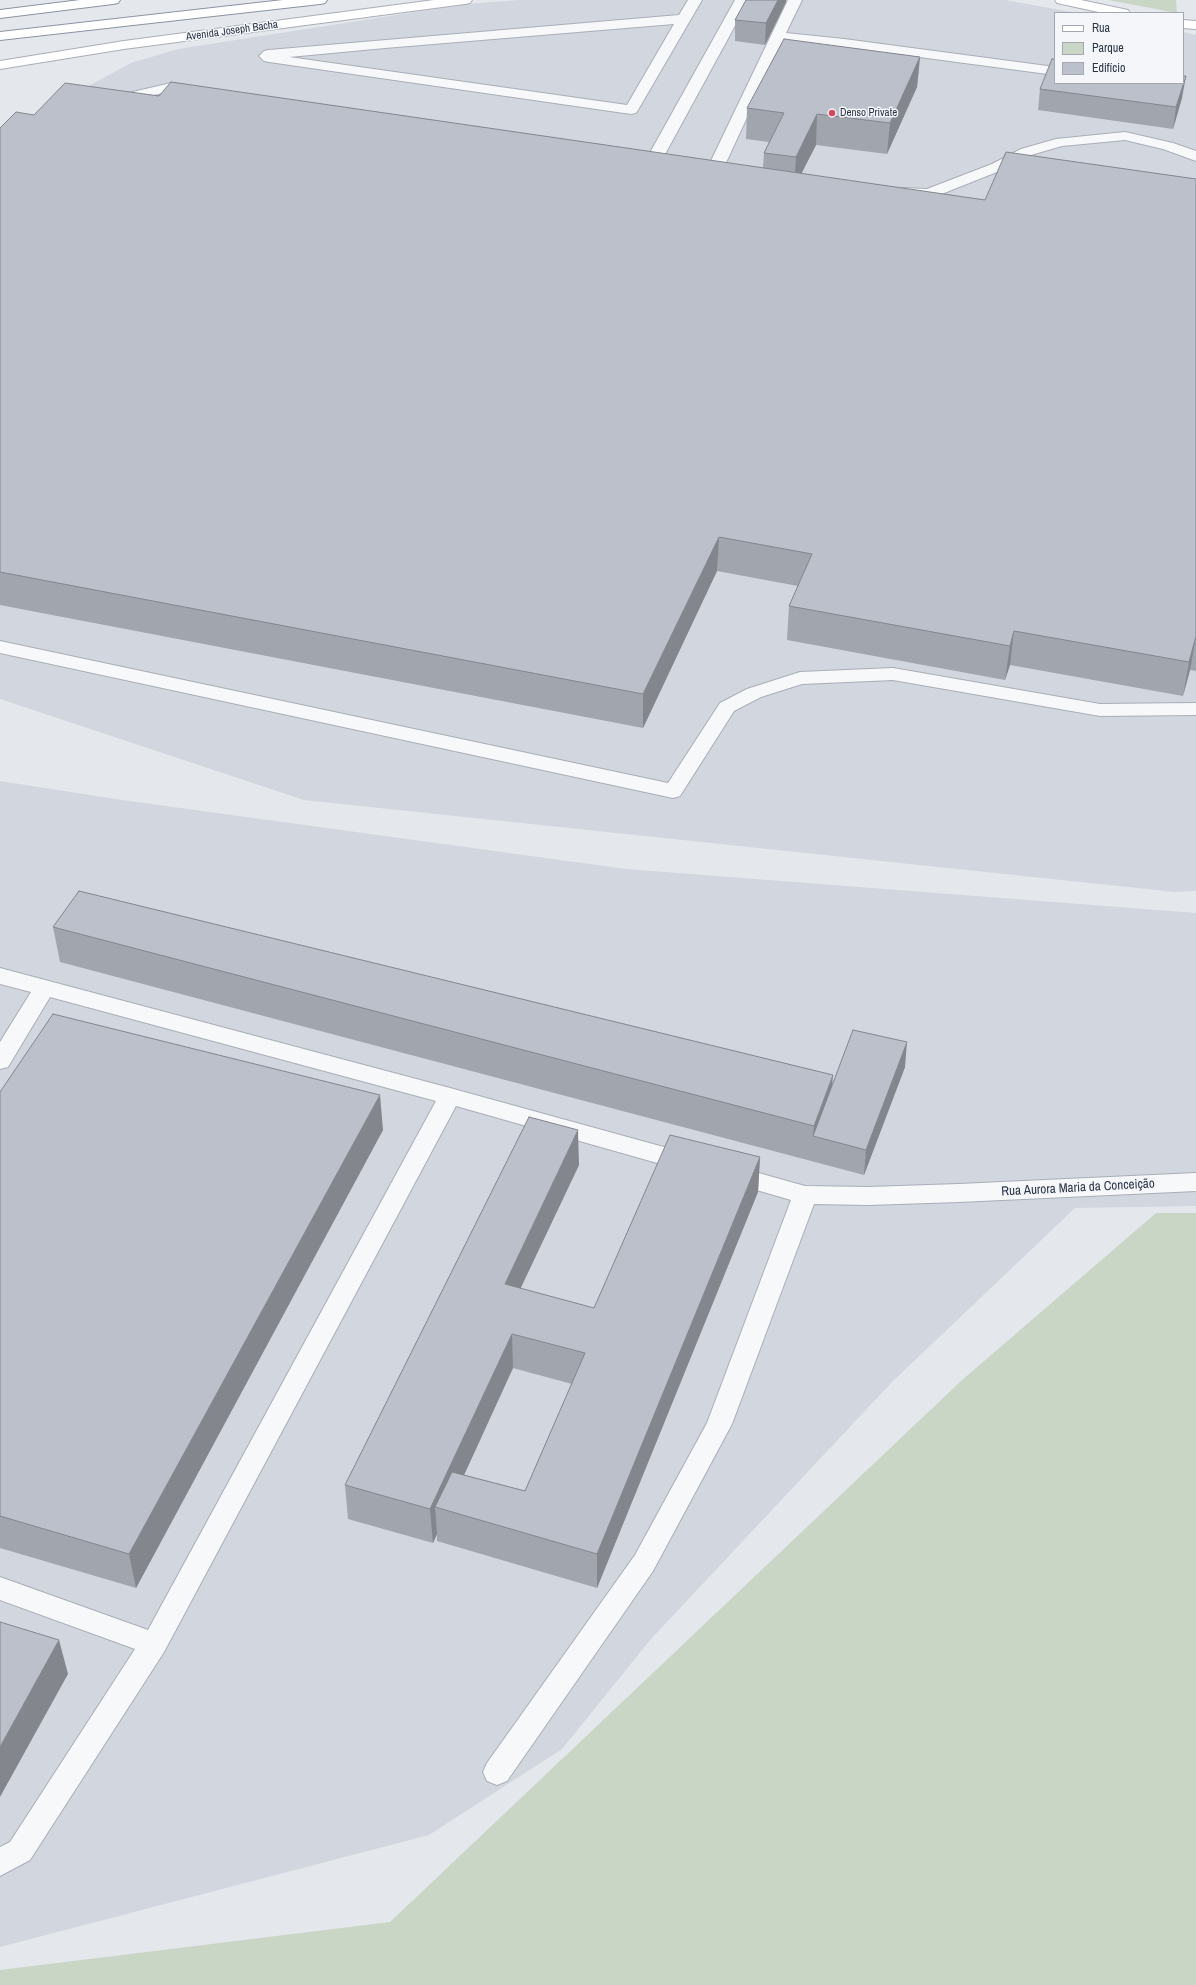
<!DOCTYPE html>
<meta charset="utf-8">
<style>
body{margin:0}
#map{position:relative;width:1196px;height:1985px;overflow:hidden;background:#e4e7ec;font-family:"Archivo Narrow",sans-serif}
canvas{display:block}
.legend{position:absolute;left:1054px;top:12px;width:130px;height:72px;box-sizing:border-box;background:#f4f6f9;border:1px solid #a4a8b1;margin:0;padding:5px 7px;list-style:none;font-size:12px;color:#2b3445}
.legend li{display:flex;align-items:center;gap:8px;height:20px}
.legend b{width:20px;border:1px solid #a4a8b1}
</style>
<div id="map">
<canvas width="1196" height="1985"></canvas>
<ul class="legend">
<li><b style="height:5px;background:#fff"></b>Rua</li>
<li><b style="height:11px;background:#c9d6c5"></b>Parque</li>
<li><b style="height:11px;background:#bbc0ca"></b>Edifício</li>
</ul>
</div>
<script>
const ctx = document.querySelector('canvas').getContext('2d');
ctx.lineJoin = 'round';
function paint(path, color) { ctx.fillStyle = color; ctx.fill(path, 'evenodd'); }
const shape = rows => new Path2D(rows.map(r => 'M' + r).join(''));
function trace(path, color, width, dash) { ctx.strokeStyle = color; ctx.lineWidth = width; ctx.lineCap = dash ? 'butt' : 'round'; ctx.setLineDash(dash || []); ctx.stroke(path); }
function write(font, color, halo, rows, align = 'center') {
  ctx.font = font + ' "Archivo Narrow",sans-serif'; ctx.lineWidth = 3; ctx.setLineDash([]); ctx.textBaseline = 'middle'; ctx.strokeStyle = halo; ctx.fillStyle = color; for (const [text, x, y, turn = 0] of rows) {
    ctx.save(); ctx.translate(x, y); ctx.rotate((+turn || 0) * Math.PI / 180); ctx.textAlign = isNaN(turn) ? turn : align; if (halo) ctx.strokeText(text, 0, 0); ctx.fillText(text, 0, 0); ctx.restore();
  }
}
paint(shape([
 [520,0,1005,0,1077,13,1055,13,1055,83,1183,83,1183,32,1196,35,1196,891,1175,892,304,800,0,699,0,134,131,63,178,49,467,4],
 [0,781,122,800,626,869,1196,913,1196,1206,1075,1208,893,1381,651,1639,562,1749,429,1835,0,1947]
]), '#d2d6de');
paint(shape([
 [1108,0,1176,0,1177,13],
 [1156,1213,1196,1213,1196,1985,0,1985,0,1970,390,1922,961,1381]
]), '#c9d6c5');
const lane = shape([
 [688,0,702,0,638,110,636,113,631,114,269,62,264,61,259,56,264,51,269,50,679,15,688,0],
 [674,24,627,105,289,57,385,48,674,24],
 [735,0,749,0,663,158,660,161,650,161,647,158,735,0],
 [788,0,802,0,786,33,844,39,1055,67,1055,75,844,47,782,42,724,167,721,170,716,172,711,170,708,167,788,0],
 [171,83,201,88,203,91,201,94,196,95,171,91,112,105,107,104,105,101,107,98,171,83],
 [1125,132,1173,143,1196,151,1196,161,1163,149,1125,140,1062,146,1031,155,1002,170,934,197,903,198,898,196,895,193,898,190,903,188,927,189,992,164,1021,149,1056,139,1125,132],
 [0,641,668,783,720,703,747,689,800,672,893,668,1100,704,1196,703,1196,715,1100,716,893,680,802,684,761,697,734,711,680,796,673,798,0,653,0,641],
 [0,968,450,1088,689,1154,697,1157,701,1163,697,1169,689,1172,456,1106,164,1652,30,1860,0,1876,0,1847,10,1842,135,1649,0,1600,0,1577,148,1630,436,1101,50,997,8,1067,0,1069,0,1042,31,992,0,984,0,968],
 [730,1165,805,1186,868,1187,959,1184,967,1187,971,1193,967,1199,959,1202,868,1205,814,1204,732,1424,653,1571,507,1781,497,1785,487,1781,483,1772,487,1763,635,1555,707,1423,791,1200,722,1180,718,1174,722,1168,730,1165]
]);
const street = shape([
 [1196,1173,1196,1191,959,1202,951,1199,947,1193,951,1187,959,1184,1196,1173]
]);
const secondary = shape([
 [434,0,472,0,470,3,465,4,124,49,0,69,0,61,124,41,434,0],
 [1055,0,1081,0,1128,10,1130,13,1103,13,1057,3,1055,0],
 [1183,20,1196,21,1196,29,1183,28,1183,20]
]);
const highway = shape([
 [80,0,120,0,118,3,113,4,0,18,0,10,80,0],
 [283,0,327,0,325,3,320,4,0,40,0,32,283,0]
]);
trace(lane, '#a9aeb7', 2);
trace(street, '#a9aeb7', 2);
trace(secondary, '#a9aeb7', 2);
trace(highway, '#8b94a3', 2);
paint(lane, '#f7f8fa');
paint(street, '#f7f8fa');
paint(secondary, '#fff');
paint(highway, '#fff');
paint(shape([
 [746,0,786,0,786,2,765,45,735,41,735,20],
 [920,57,917,87,887,154,816,145,801,174,985,200,1196,179,1196,671,1190,670,1183,696,1010,665,1005,680,787,640,789,606,798,586,717,571,643,728,0,605,0,128,34,115,159,96,763,168,764,153,769,142,746,139,747,108],
 [1040,89,1182,98,1173,129,1038,110],
 [53,927,833,1084,905,1067,864,1175,60,962],
 [0,1092,383,1130,136,1588,0,1548],
 [760,1157,758,1192,597,1588,437,1541,437,1534,433,1543,348,1519,345,1485,579,1165,520,1289,594,1308],
 [513,1368,572,1384,525,1491,464,1475]
]), '#a1a5ae');
paint(shape([
 [778,0,786,0,786,2,765,45,766,23],
 [920,57,917,87,887,154,890,123],
 [1186,76,1182,98,1173,129,1176,107],
 [817,114,816,145,794,188,796,157],
 [719,537,717,571,643,728,643,694],
 [1014,631,1010,665,1005,680,1010,646],
 [1196,636,1190,670,1183,696,1189,662],
 [907,1042,905,1067,864,1175,866,1150],
 [833,1075,830,1110,813,1136,814,1126],
 [380,1095,383,1130,136,1588,129,1554],
 [578,1130,579,1165,506,1319,505,1284],
 [760,1157,758,1192,597,1588,597,1554],
 [512,1334,513,1368,448,1510,435,1507,437,1534,433,1543,430,1509],
 [59,1640,68,1674,0,1797,0,1747]
]), '#83868d');
const building = shape([
 [746,0,778,0,766,23,735,20,746,0],
 [784,39,920,57,890,123,817,114,796,157,764,153,784,113,747,108,784,39],
 [1052,59,1055,59,1055,83,1183,83,1183,76,1186,76,1176,107,1040,89,1052,59],
 [171,82,985,200,1006,152,1196,179,1196,636,1189,662,1014,631,1010,646,789,606,812,554,719,537,643,694,0,572,0,128,16,112,34,115,65,83,159,96,171,82],
 [79,891,833,1075,814,1126,53,927,79,891],
 [53,1014,380,1095,129,1554,0,1516,0,1092,53,1014],
 [853,1030,907,1042,866,1150,813,1136,853,1030],
 [529,1117,578,1130,505,1284,594,1308,670,1135,760,1157,597,1554,435,1507,452,1472,525,1491,585,1353,512,1334,430,1509,345,1485,529,1117],
 [0,1622,59,1640,0,1747,0,1622]
]);
paint(building, '#bbc0ca');
trace(building, '#83868d', 1);
for (const [x, y, r, color] of [
 [832,113,4,"#d1495b"]
]) { const dot = new Path2D(); dot.arc(x, y, r, 0, 2 * Math.PI); ctx.fillStyle = color; ctx.fill(dot); trace(dot, '#f4f6f9', 1.5); }
write('11px', '#2b3445', '#f4f6f9', [
 ["Avenida Joseph Bacha",232,31,-8]
]);
write('11px', '#2b3445', '#f4f6f9', [
 ["Denso Private",840,113]
], 'left');
write('13px', '#2b3445', '#f4f6f9', [
 ["Rua Aurora Maria da Conceição",1078,1188,-3]
]);
</script>
